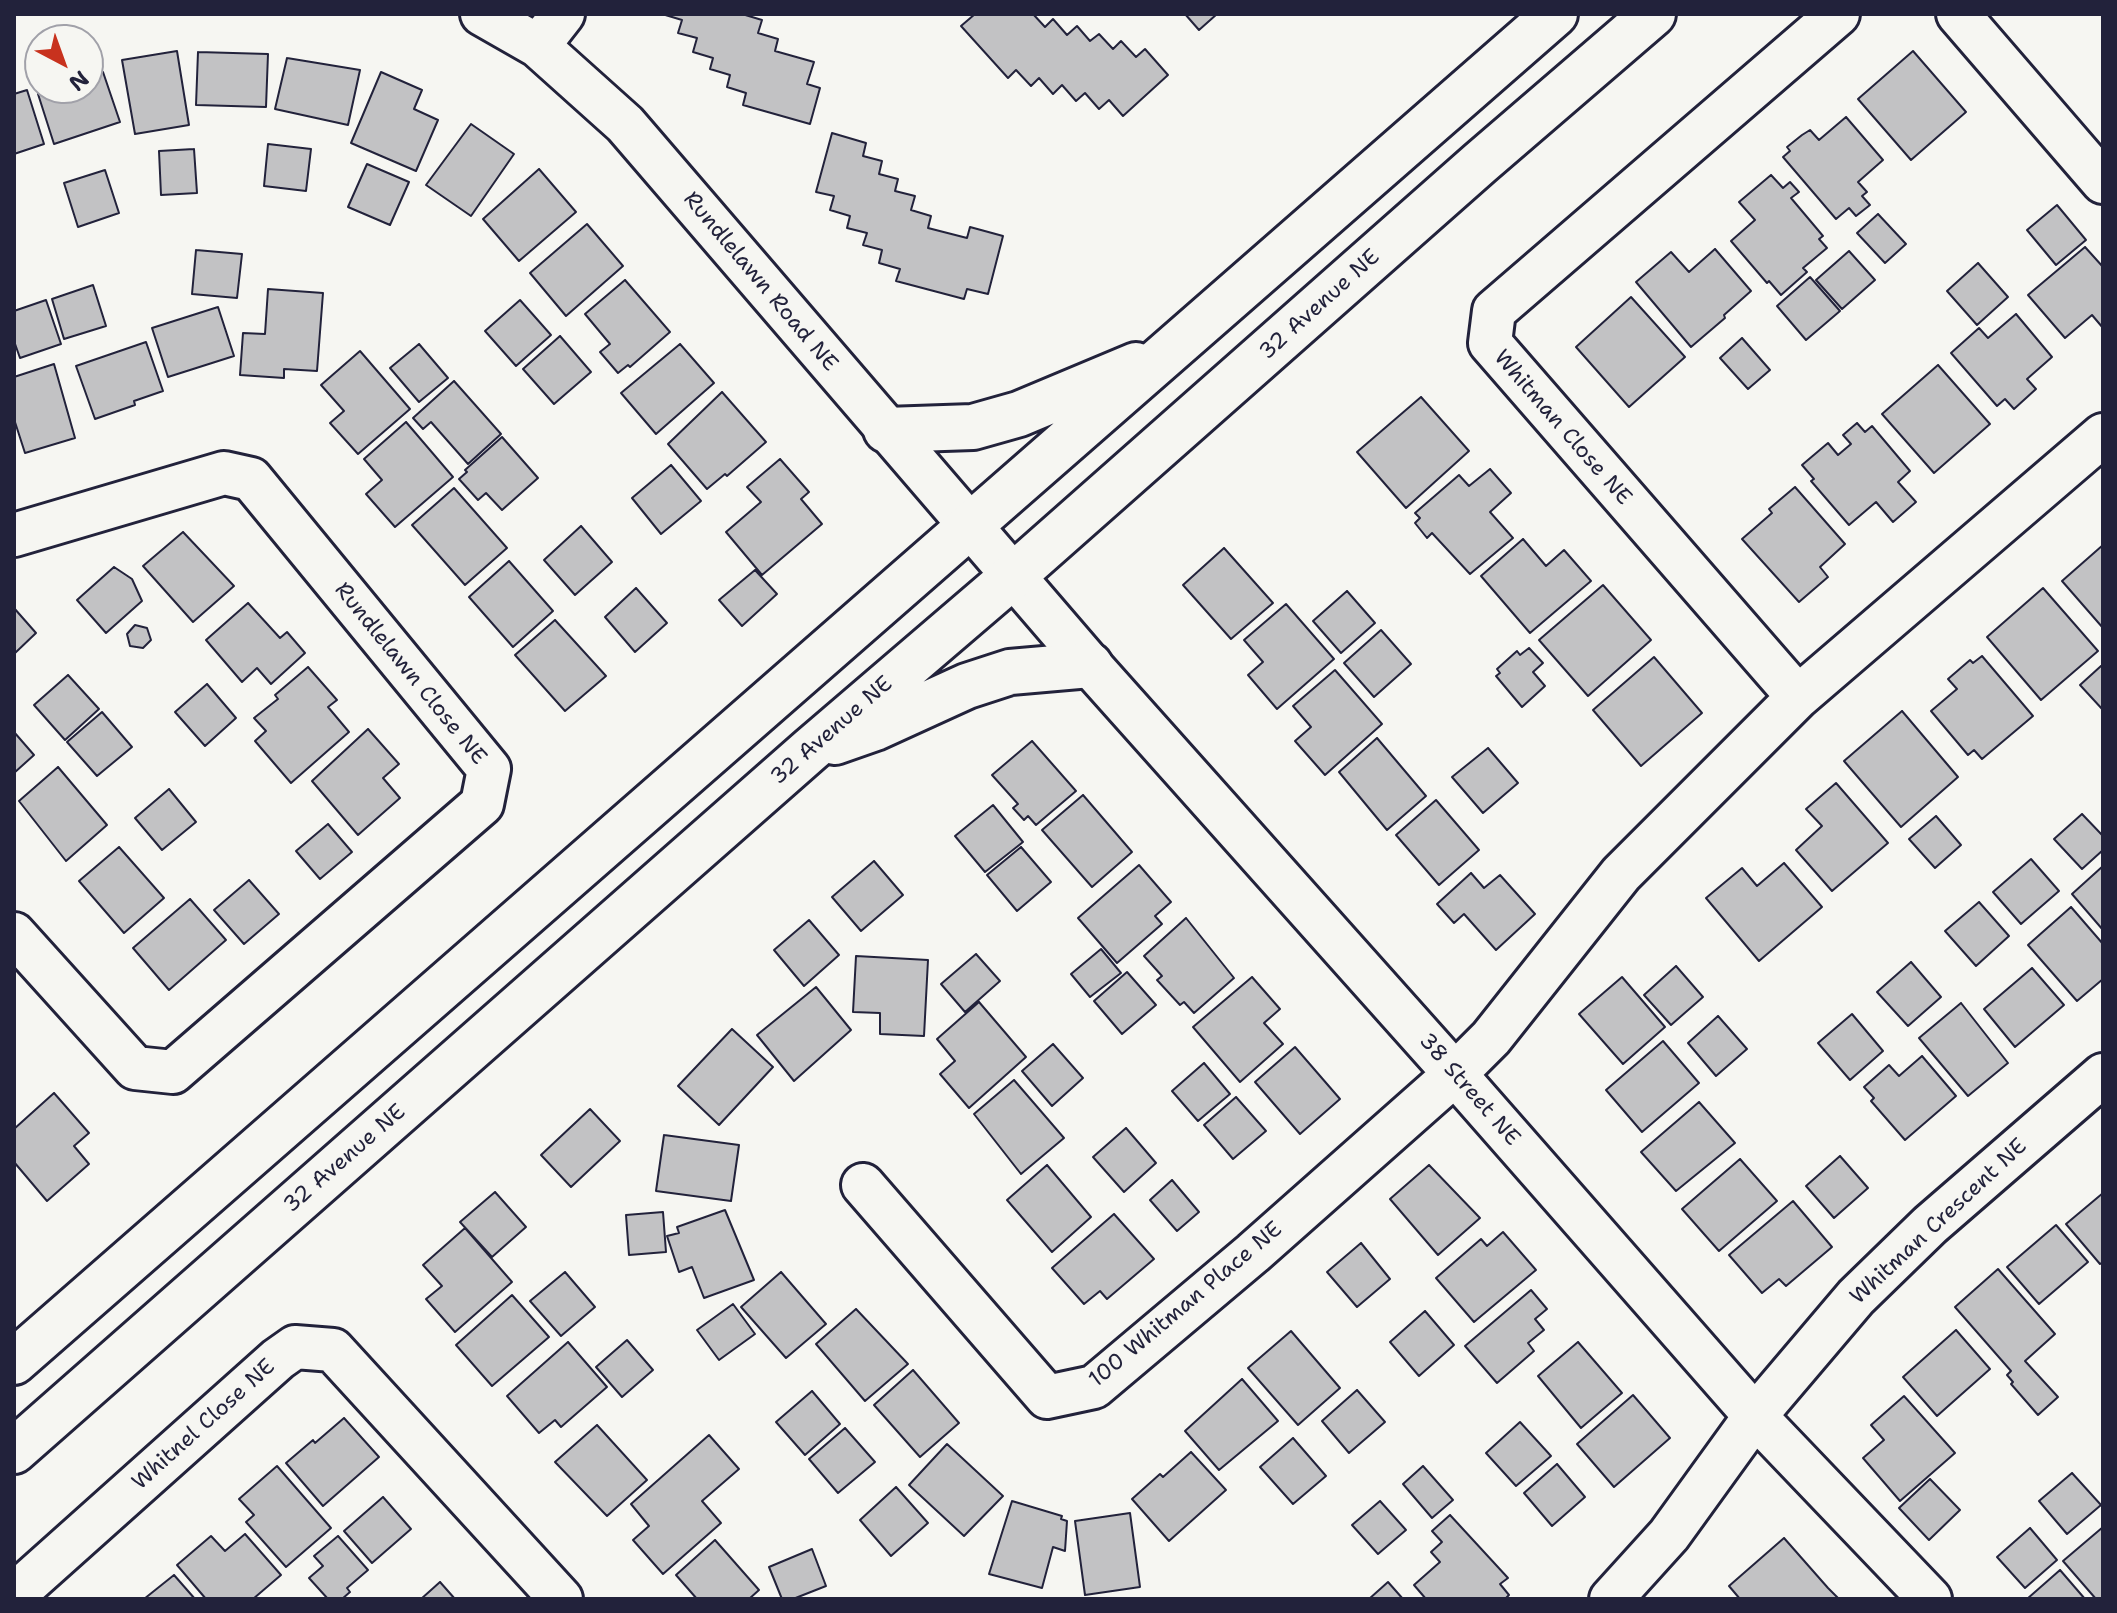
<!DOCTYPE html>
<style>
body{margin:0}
#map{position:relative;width:2117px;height:1613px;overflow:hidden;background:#f6f6f2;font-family:"Shantell Sans",sans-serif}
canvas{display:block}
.frame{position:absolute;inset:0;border:16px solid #22223b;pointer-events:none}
.north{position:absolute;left:24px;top:24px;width:80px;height:80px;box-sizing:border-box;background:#f6f6f2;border:2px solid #a1a1a9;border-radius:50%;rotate:139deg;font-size:22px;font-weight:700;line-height:32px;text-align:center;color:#22223b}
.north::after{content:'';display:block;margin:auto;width:28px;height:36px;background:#c8321e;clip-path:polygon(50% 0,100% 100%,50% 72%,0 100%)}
</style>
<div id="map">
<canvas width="2117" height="1613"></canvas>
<div class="frame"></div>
<div class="north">N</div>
</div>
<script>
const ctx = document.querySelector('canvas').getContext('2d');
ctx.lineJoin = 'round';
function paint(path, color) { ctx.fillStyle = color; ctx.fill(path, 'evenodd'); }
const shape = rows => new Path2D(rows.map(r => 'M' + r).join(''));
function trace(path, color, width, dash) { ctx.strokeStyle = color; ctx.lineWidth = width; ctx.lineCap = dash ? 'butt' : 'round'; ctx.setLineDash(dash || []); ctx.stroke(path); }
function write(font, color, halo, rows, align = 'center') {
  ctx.font = font + ' "Shantell Sans",sans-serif'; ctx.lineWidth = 6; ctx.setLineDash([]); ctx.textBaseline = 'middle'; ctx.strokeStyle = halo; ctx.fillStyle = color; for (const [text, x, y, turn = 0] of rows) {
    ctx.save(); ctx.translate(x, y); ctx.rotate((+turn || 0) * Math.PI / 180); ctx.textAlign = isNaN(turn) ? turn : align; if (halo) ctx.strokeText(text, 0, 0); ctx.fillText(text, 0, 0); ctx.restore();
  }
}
const building = shape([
 [662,14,742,14,762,20,758,33,778,39,775,51,814,62,807,84,820,88,810,124,743,105,746,93,727,87,730,75,710,69,713,58,693,52,697,38,678,33,682,20,662,14],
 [975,14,1033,14,1045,27,1053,19,1067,35,1077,26,1090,41,1099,34,1113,49,1121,41,1136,57,1145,49,1168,75,1123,116,1109,100,1099,109,1085,93,1076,101,1062,85,1053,94,1039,78,1031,86,1016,70,1008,78,961,26,975,14],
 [1185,14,1217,14,1199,30,1185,14],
 [177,51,189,125,135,134,122,60,177,51],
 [1913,51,1966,112,1911,160,1858,99,1913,51],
 [198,52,268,54,266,107,196,105,198,52],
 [287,58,360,70,348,125,275,109,287,58],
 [103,72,120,122,54,144,38,94,54,88,88,88,88,77,103,72],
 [381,72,422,90,414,109,438,120,416,171,351,143,381,72],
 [27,90,44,144,14,154,14,94,27,90],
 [1846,117,1883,160,1858,182,1867,192,1862,196,1870,205,1856,216,1849,208,1836,219,1783,157,1790,151,1787,147,1802,135,1810,130,1819,140,1846,117],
 [471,124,514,154,471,216,426,185,471,124],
 [832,133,866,143,863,156,882,161,879,174,898,179,895,191,915,196,911,210,931,216,928,228,967,238,970,227,1003,236,988,294,967,289,964,299,896,281,900,269,879,263,882,250,863,245,867,233,847,228,850,216,830,210,834,196,816,192,832,133],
 [268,144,311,149,306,191,264,186,268,144],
 [194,149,197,193,161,195,159,151,194,149],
 [367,164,409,182,390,225,348,207,367,164],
 [539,169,576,212,519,261,483,219,539,169],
 [105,170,119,213,78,227,64,183,105,170],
 [1771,175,1783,188,1790,182,1799,192,1791,198,1823,236,1819,239,1827,248,1803,268,1807,272,1781,295,1769,281,1767,283,1731,241,1755,220,1739,202,1771,175],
 [2057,205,2086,240,2056,265,2027,230,2057,205],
 [1878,214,1906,244,1885,263,1857,233,1878,214],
 [587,224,623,266,566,316,530,273,587,224],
 [2085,247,2103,267,2103,328,2092,315,2065,338,2028,295,2085,247],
 [1715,249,1751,291,1724,315,1725,318,1691,347,1636,282,1671,252,1689,272,1715,249],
 [196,250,242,254,237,298,192,294,196,250],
 [1849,251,1875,280,1842,309,1816,280,1849,251],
 [1978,263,2008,297,1977,325,1947,291,1978,263],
 [1810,277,1840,311,1806,340,1777,306,1810,277],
 [625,280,670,332,630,367,628,365,618,373,600,352,610,344,585,314,625,280],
 [93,285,106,326,64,339,52,299,93,285],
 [268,289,323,293,317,371,284,369,284,378,240,375,243,333,265,334,268,289],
 [1631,297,1685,357,1629,407,1576,347,1631,297],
 [46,300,61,344,20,358,14,341,14,311,46,300],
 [520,300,551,335,516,366,485,331,520,300],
 [218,307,234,356,168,377,152,328,218,307],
 [2016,314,2052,357,2027,379,2036,389,2014,409,2005,399,1997,406,1951,353,1979,328,1988,338,2016,314],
 [560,336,591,372,554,404,523,369,560,336],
 [1742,338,1770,370,1748,389,1720,358,1742,338],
 [146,342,163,391,134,401,135,405,95,419,76,366,146,342],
 [419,344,448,378,419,402,390,368,419,344],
 [680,344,714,383,656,434,621,393,680,344],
 [360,351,410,409,358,454,330,423,344,411,321,385,360,351],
 [54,364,75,438,25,453,14,419,14,377,54,364],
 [1938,365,1990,424,1934,473,1882,414,1938,365],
 [454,381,501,434,468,464,431,422,423,429,413,418,454,381],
 [722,392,766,442,727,476,725,474,707,489,668,444,722,392],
 [1421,397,1469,451,1406,508,1357,452,1421,397],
 [406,422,453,477,395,527,366,494,382,480,364,459,406,422],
 [1857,423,1865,432,1872,426,1910,471,1898,482,1916,502,1893,522,1876,502,1849,525,1811,481,1814,479,1802,465,1828,443,1838,455,1851,444,1843,435,1857,423],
 [502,437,538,478,502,510,486,493,478,500,459,479,467,472,465,470,502,437],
 [780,459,809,492,801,499,822,524,762,575,726,532,761,502,747,487,780,459],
 [671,465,701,501,661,534,632,498,671,465],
 [1490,469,1511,493,1490,512,1513,538,1470,574,1432,533,1427,538,1415,523,1420,518,1415,513,1459,475,1469,486,1490,469],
 [1795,487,1845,544,1820,567,1828,577,1799,602,1742,539,1772,513,1769,509,1795,487],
 [454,488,507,548,465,585,412,525,454,488],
 [581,526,612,562,575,595,544,560,581,526],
 [183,532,234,586,193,622,143,566,183,532],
 [1523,539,1546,566,1564,550,1591,581,1530,633,1481,576,1523,539],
 [2103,545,2103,628,2062,581,2103,545],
 [1224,548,1273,603,1231,639,1183,585,1224,548],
 [509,561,553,611,513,647,469,597,509,561],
 [114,567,132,579,142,601,106,633,77,600,114,567],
 [755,570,777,594,742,626,719,600,755,570],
 [1603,585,1651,640,1588,696,1539,640,1603,585],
 [636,588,667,623,635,652,605,617,636,588],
 [2043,588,2098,651,2041,700,1987,637,2043,588],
 [1347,591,1375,623,1341,653,1313,621,1347,591],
 [248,603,280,638,287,632,305,653,271,684,257,668,242,682,206,640,248,603],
 [1286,604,1334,659,1277,709,1248,675,1263,662,1244,640,1286,604],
 [14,608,36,633,14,654,14,608],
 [555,620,606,676,565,711,515,655,555,620],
 [135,625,147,628,151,640,143,648,130,646,127,634,135,625],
 [1381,630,1411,664,1374,697,1344,663,1381,630],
 [1529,648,1543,663,1533,672,1545,686,1522,707,1496,676,1500,673,1497,669,1517,651,1520,655,1529,648],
 [1982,656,2033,716,1982,759,1974,750,1968,755,1931,711,1957,689,1948,679,1970,660,1973,663,1982,656],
 [1654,657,1702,713,1641,766,1593,710,1654,657],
 [2101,666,2103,668,2103,710,2080,685,2101,666],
 [308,667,337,700,328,707,349,732,291,783,255,741,266,731,254,718,278,699,275,695,308,667],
 [1335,670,1382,724,1325,775,1295,741,1311,727,1293,706,1335,670],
 [68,675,99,709,65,740,34,705,68,675],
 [207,684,236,718,205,746,175,712,207,684],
 [1902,711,1958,777,1901,827,1844,761,1902,711],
 [102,712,132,747,97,776,67,742,102,712],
 [368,729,399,764,383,778,400,798,358,835,312,781,368,729],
 [14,732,34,755,14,773,14,732],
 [1377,738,1426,796,1387,830,1339,772,1377,738],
 [1032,741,1076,791,1036,825,1028,816,1024,820,1013,808,1018,804,992,775,1032,741],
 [1488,748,1518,783,1483,813,1452,777,1488,748],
 [58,767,107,825,66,861,19,801,58,767],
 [1836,783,1888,843,1832,891,1796,850,1822,826,1806,809,1836,783],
 [169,789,196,822,162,850,135,818,169,789],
 [1083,795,1132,852,1092,887,1042,830,1083,795],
 [1436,800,1479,850,1439,885,1396,835,1436,800],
 [993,805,1023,842,985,872,955,836,993,805],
 [2082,814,2103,836,2103,850,2082,869,2054,839,2082,814],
 [1936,816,1961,845,1935,868,1909,839,1936,816],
 [328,824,352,852,320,879,296,851,328,824],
 [119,847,164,898,124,933,79,881,119,847],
 [1021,847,1051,882,1017,911,987,875,1021,847],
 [2031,859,2059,891,2021,924,1993,892,2031,859],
 [874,861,903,895,861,931,832,897,874,861],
 [1784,863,1822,907,1759,961,1706,898,1742,868,1757,886,1784,863],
 [1139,865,1171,902,1155,916,1162,924,1117,963,1078,918,1139,865],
 [2103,866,2103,930,2072,894,2103,866],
 [1471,873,1484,888,1500,875,1535,914,1496,950,1464,914,1454,923,1437,904,1471,873],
 [249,880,279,914,244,944,214,910,249,880],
 [190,899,226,940,169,990,133,948,190,899],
 [1979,902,2009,936,1976,966,1945,931,1979,902],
 [2071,907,2103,944,2103,979,2077,1001,2028,945,2071,907],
 [1186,918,1234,978,1194,1013,1184,1002,1180,1005,1157,980,1162,976,1144,956,1186,918],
 [809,920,839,955,804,986,774,950,809,920],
 [1101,949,1121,973,1090,997,1071,974,1101,949],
 [976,954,1000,981,965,1012,941,984,976,954],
 [856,956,928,960,924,1036,880,1034,880,1013,853,1012,856,956],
 [1911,962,1941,997,1908,1026,1877,992,1911,962],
 [1676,966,1703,997,1671,1025,1644,995,1676,966],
 [2032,968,2064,1005,2015,1047,1984,1009,2032,968],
 [1127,972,1156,1005,1122,1034,1094,1001,1127,972],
 [1252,977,1280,1009,1264,1023,1283,1044,1240,1082,1193,1027,1252,977],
 [1622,977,1665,1027,1623,1064,1579,1014,1622,977],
 [816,987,851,1030,794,1081,757,1035,816,987],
 [979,1002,1026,1057,969,1108,940,1074,955,1061,937,1039,979,1002],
 [1961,1003,2008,1063,1968,1096,1919,1038,1961,1003],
 [1852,1014,1883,1051,1850,1080,1818,1043,1852,1014],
 [1718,1016,1747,1049,1716,1076,1688,1043,1718,1016],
 [732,1029,773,1067,719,1125,678,1086,732,1029],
 [1663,1041,1699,1083,1642,1132,1606,1090,1663,1041],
 [1053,1044,1083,1078,1052,1106,1022,1071,1053,1044],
 [1295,1047,1340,1099,1300,1134,1255,1082,1295,1047],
 [1922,1056,1956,1096,1905,1140,1871,1101,1874,1098,1864,1087,1889,1065,1899,1076,1922,1056],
 [1204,1063,1230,1094,1198,1121,1172,1091,1204,1063],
 [1014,1080,1064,1138,1021,1174,974,1114,1014,1080],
 [54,1093,89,1133,74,1146,89,1164,47,1201,14,1162,14,1129,54,1093],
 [1236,1097,1266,1131,1233,1159,1204,1125,1236,1097],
 [1699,1102,1735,1143,1676,1191,1641,1152,1699,1102],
 [590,1109,620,1141,571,1187,541,1155,590,1109],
 [1126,1128,1156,1163,1124,1192,1093,1157,1126,1128],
 [664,1135,739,1145,731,1201,656,1191,664,1135],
 [1840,1156,1868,1188,1834,1218,1806,1186,1840,1156],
 [1740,1159,1777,1201,1719,1251,1682,1209,1740,1159],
 [1047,1165,1091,1217,1052,1252,1007,1200,1047,1165],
 [1429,1165,1480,1218,1438,1255,1390,1199,1429,1165],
 [1172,1180,1199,1212,1177,1231,1150,1200,1172,1180],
 [495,1192,526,1227,492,1257,460,1222,495,1192],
 [2103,1193,2103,1262,2100,1264,2066,1224,2103,1193],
 [1793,1201,1832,1247,1786,1286,1779,1279,1762,1293,1729,1255,1793,1201],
 [725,1210,754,1280,704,1298,692,1267,679,1272,667,1236,679,1233,677,1227,725,1210],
 [663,1212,666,1252,629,1255,626,1215,663,1212],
 [1114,1214,1154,1259,1107,1299,1100,1291,1084,1304,1052,1268,1114,1214],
 [2056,1225,2088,1262,2039,1304,2007,1267,2056,1225],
 [465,1228,512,1282,455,1332,426,1299,442,1286,423,1265,465,1228],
 [1503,1232,1536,1270,1474,1322,1436,1278,1481,1239,1487,1246,1503,1232],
 [1361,1243,1390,1279,1357,1307,1327,1272,1361,1243],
 [1998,1269,2055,1334,2025,1361,2058,1397,2038,1415,2011,1384,2013,1382,2007,1375,2011,1371,1955,1307,1998,1269],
 [565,1272,595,1307,561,1336,530,1301,565,1272],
 [781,1272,826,1324,786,1358,741,1307,781,1272],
 [1531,1290,1547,1309,1535,1319,1544,1330,1528,1343,1534,1351,1497,1383,1465,1346,1531,1290],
 [512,1295,549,1337,492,1386,456,1345,512,1295],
 [733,1304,755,1334,719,1360,697,1330,733,1304],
 [856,1309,908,1364,865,1401,816,1344,856,1309],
 [1425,1311,1454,1345,1419,1376,1390,1342,1425,1311],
 [1956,1330,1990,1369,1937,1416,1903,1377,1956,1330],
 [1291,1331,1340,1388,1298,1425,1248,1368,1291,1331],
 [627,1340,653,1370,622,1397,596,1367,627,1340],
 [568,1342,607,1387,561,1427,555,1420,539,1433,507,1396,568,1342],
 [1578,1342,1622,1393,1581,1428,1538,1376,1578,1342],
 [913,1370,959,1423,920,1457,874,1405,913,1370],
 [1242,1379,1278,1421,1219,1470,1185,1431,1242,1379],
 [1357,1390,1385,1422,1349,1453,1322,1421,1357,1390],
 [812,1391,840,1424,805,1455,776,1422,812,1391],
 [1633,1395,1670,1438,1614,1487,1577,1444,1633,1395],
 [1904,1396,1955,1453,1900,1501,1863,1458,1884,1440,1871,1425,1904,1396],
 [344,1418,379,1457,323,1506,286,1463,313,1440,315,1443,344,1418],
 [1520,1422,1551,1456,1516,1486,1486,1453,1520,1422],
 [597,1425,647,1480,607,1516,555,1462,597,1425],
 [845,1428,875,1462,838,1493,809,1459,845,1428],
 [709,1435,739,1469,702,1501,721,1523,663,1574,633,1540,649,1526,631,1504,709,1435],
 [1293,1438,1326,1476,1293,1504,1260,1467,1293,1438],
 [947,1444,1003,1496,964,1536,909,1485,947,1444],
 [1191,1452,1226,1490,1169,1541,1132,1499,1160,1474,1163,1477,1191,1452],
 [1557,1464,1585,1497,1552,1526,1524,1493,1557,1464],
 [277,1466,331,1528,286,1567,246,1522,254,1515,239,1499,277,1466],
 [1423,1466,1453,1500,1432,1518,1403,1484,1423,1466],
 [2072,1473,2101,1505,2067,1534,2039,1501,2072,1473],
 [1930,1479,1960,1510,1929,1540,1899,1508,1930,1479],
 [896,1487,928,1523,891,1556,860,1520,896,1487],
 [383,1497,411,1529,372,1563,344,1531,383,1497],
 [1012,1501,1062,1516,1061,1519,1067,1521,1065,1551,1053,1547,1042,1588,989,1574,1012,1501],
 [1380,1501,1406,1530,1378,1554,1352,1525,1380,1501],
 [1130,1513,1140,1587,1085,1595,1075,1521,1130,1513],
 [1450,1515,1508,1578,1500,1584,1509,1595,1505,1599,1426,1599,1414,1585,1440,1562,1431,1552,1442,1542,1432,1531,1450,1515],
 [2103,1527,2103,1599,2096,1599,2063,1561,2103,1527],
 [2030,1528,2057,1560,2025,1588,1997,1557,2030,1528],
 [245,1534,281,1575,253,1599,206,1599,177,1565,211,1536,225,1551,245,1534],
 [338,1536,368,1570,347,1588,350,1592,342,1599,328,1599,309,1578,323,1566,314,1556,338,1536],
 [1784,1538,1828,1588,1839,1599,1740,1599,1729,1586,1784,1538],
 [715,1540,759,1590,749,1599,697,1599,676,1575,715,1540],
 [812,1549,826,1586,793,1599,782,1599,769,1567,812,1549],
 [2060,1570,2085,1599,2027,1599,2060,1570],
 [174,1575,195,1599,144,1599,174,1575],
 [440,1582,455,1599,421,1599,440,1582],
 [1388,1582,1403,1599,1369,1599,1388,1582]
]);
paint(building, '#c2c2c4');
trace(building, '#22223b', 2);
const minor = shape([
 [482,14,538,46,625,124,1090,665,1455,1074,1755,1416,1930,1599],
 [1838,14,1494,311,1490,343,1798,697,2103,435],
 [1958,14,2103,182],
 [538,46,563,14],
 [14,535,224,473,251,479,489,769,482,804,173,1072,135,1068,14,934],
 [863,1185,1047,1397,1094,1387,1253,1253,1455,1074,1491,1038,1621,874,1798,697],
 [14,1595,278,1359,295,1347,333,1350,561,1599],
 [1611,1599,1669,1535,1755,1416,1856,1297,1930,1225,2103,1075]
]);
const secondary = shape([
 [886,430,973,427,1019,414,1136,365],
 [835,742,875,728,967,686,1010,672,1090,665],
 [14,1362,1555,14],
 [14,1451,810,750,1013,576,1480,163,1653,14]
]);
trace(minor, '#22223b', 48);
trace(secondary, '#22223b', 50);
trace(minor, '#f6f6f2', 42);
trace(secondary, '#f6f6f2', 44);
write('22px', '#22223b', '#f6f6f2', [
 ["Rundlelawn Road NE",760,282,50],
 ["32 Avenue NE",1320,305,-42],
 ["Whitman Close NE",1562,428,49],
 ["Rundlelawn Close NE",410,674,51],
 ["32 Avenue NE",832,731,-41],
 ["38 Street NE",1469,1090,49],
 ["32 Avenue NE",345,1159,-41],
 ["Whitman Crescent NE",1939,1222,-43],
 ["100 Whitman Place NE",1186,1305,-40],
 ["Whitnel Close NE",204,1425,-42]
]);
</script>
